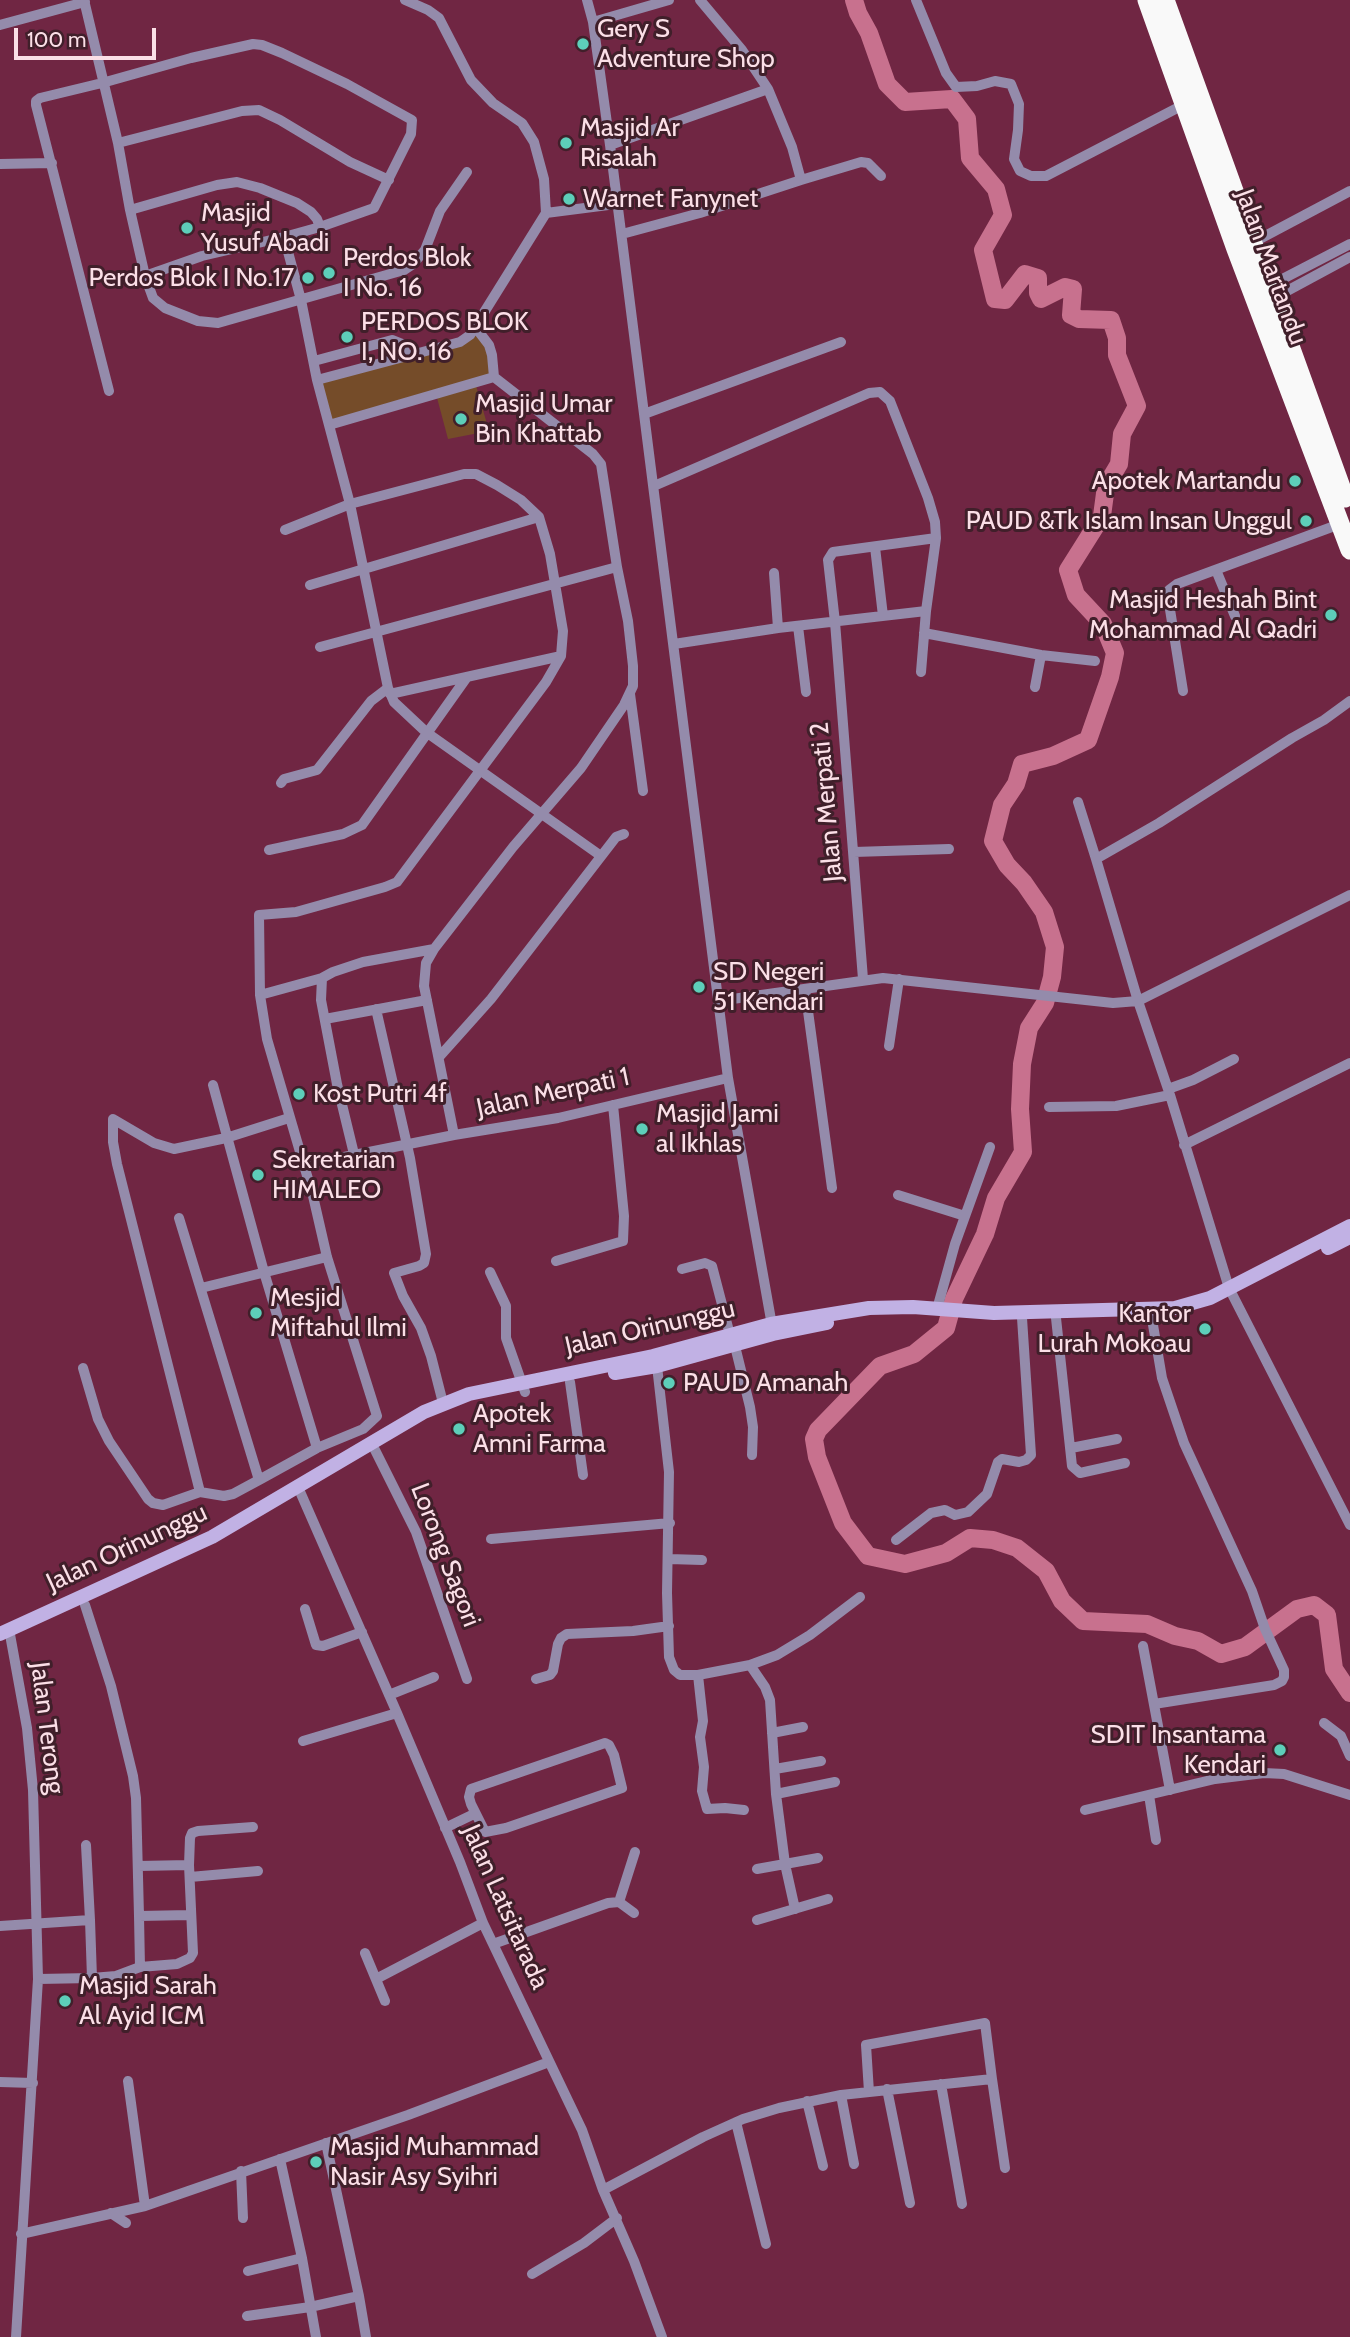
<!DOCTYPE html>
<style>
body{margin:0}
#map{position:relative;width:1350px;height:2337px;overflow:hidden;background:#702643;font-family:Cabin,sans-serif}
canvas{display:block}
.scale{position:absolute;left:14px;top:28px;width:142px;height:32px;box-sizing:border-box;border:4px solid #fbdfe7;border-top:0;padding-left:9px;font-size:21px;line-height:24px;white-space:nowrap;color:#fbdfe7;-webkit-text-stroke:5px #401f2a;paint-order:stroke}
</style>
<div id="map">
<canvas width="1350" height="2337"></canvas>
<div class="scale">100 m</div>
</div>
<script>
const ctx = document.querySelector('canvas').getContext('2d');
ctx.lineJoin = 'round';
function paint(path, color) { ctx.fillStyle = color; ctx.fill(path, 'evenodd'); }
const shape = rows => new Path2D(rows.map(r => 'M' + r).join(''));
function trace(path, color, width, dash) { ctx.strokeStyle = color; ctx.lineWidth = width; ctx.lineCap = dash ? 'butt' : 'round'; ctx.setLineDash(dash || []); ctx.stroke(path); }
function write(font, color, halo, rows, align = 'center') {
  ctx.font = font + ' Cabin,sans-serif'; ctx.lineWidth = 6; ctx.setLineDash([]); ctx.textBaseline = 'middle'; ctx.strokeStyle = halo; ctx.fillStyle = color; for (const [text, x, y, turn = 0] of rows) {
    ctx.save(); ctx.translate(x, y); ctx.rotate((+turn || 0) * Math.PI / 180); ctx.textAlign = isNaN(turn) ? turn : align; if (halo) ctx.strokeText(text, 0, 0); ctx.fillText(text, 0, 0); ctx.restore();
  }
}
paint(shape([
 [477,332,489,345,494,377,475,382,489,431,448,439,436,394,329,425,319,380]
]), '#754c29');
trace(shape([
 [817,1457,814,1439,818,1430,880,1366,914,1354,946,1328,954,1299,985,1234,996,1198,1023,1152,1020,1109,1022,1064,1029,1028,1045,1003,1052,977,1055,947,1044,912,1024,883,1007,865,993,841,1002,805,1016,784,1022,764,1053,756,1088,740,1110,677,1115,653,1103,624,1076,595,1068,570,1102,516,1106,486,1119,464,1122,434,1137,406,1117,355,1117,338,1111,320,1079,319,1071,315,1073,289,1065,287,1041,299,1038,293,1038,278,1025,274,1005,300,995,299,983,250,1003,215,996,189,970,158,967,119,952,99,905,102,887,84,869,33,858,13,854,0],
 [817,1457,843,1523,868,1556,905,1564,946,1553,970,1538,993,1540,1017,1548,1046,1571,1062,1601,1083,1621,1147,1624,1175,1636,1198,1641,1221,1654,1245,1647,1297,1609,1314,1605,1327,1615,1334,1669,1350,1693]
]), '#c8718e', 18);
trace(shape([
 [84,0,118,143,130,210,217,185,237,182,260,188,297,203,311,212,317,219,320,227,284,237,301,300,317,380,350,504,464,474,476,474,497,485,521,500,539,517,550,554,563,631,561,656,546,682,397,882,385,887,296,912,259,915,260,995,267,1039,313,1196,327,1257,377,1416,363,1429,317,1448,259,1480],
 [587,0,593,22,610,145,728,1078,773,1331],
 [700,0,742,50,768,89,792,147,801,180,861,162,868,163,881,176],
 [916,0,946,73,956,87,977,86,995,81,1011,84,1019,104,1018,130,1014,159,1020,171,1031,176,1046,176,1185,104],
 [593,22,669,0],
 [0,25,85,2],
 [118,143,242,111,259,110,280,120,350,162,389,180],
 [610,145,768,89],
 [0,164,52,163],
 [130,210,145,276,153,298,165,308,198,321,218,323,404,270,413,264,425,250,440,211,467,172],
 [546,213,616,204],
 [622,234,700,213,801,180],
 [1252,243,1350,191],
 [145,276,202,256,284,237],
 [1269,286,1350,244],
 [1274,298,1350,257],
 [476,328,489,345,492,355,494,377],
 [314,361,392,340,402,344,407,356],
 [317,380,460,342,470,335,546,213,544,179,534,142,522,123,493,103,471,80,439,18,428,10,405,0],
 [109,391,36,105,36,101,40,98,102,83,191,58,253,44,262,45,282,53,347,84,412,120,411,134,374,208,320,227],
 [644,414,841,342],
 [329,425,494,377,593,454,601,464,617,567],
 [654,486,869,393,880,392,890,401,928,498,935,522,936,538,926,611],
 [285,530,350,504,388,688,394,702,426,732,601,856],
 [875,547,883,616],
 [1216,570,1235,616],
 [774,573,778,628],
 [310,585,539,517],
 [798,626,806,692],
 [924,633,1041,655,1095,661],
 [674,644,778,628,926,611,921,672],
 [320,647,617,567,628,621,633,666,633,686,624,705,581,768,513,847,434,949,363,962,333,972,322,978,321,1000,337,1084,354,1154],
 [1035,687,1041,655],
 [1183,691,1168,597,1169,590,1177,584,1340,524],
 [390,694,561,656],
 [630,694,643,791],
 [1350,701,1324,720,1292,738,1159,823,1096,859,1138,1001,1170,1095,1229,1288,1350,1525],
 [281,783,284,779,317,770,371,701,388,688],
 [1078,802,1096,859],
 [269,850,343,834,362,825,467,677],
 [854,852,949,849],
 [434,949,426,963,424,986,454,1135],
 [863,979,835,622,828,560,833,552,936,538],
 [805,989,832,1188],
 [260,995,322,978],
 [718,1001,883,978,1113,1003,1138,1001,1350,895],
 [376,1009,410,1158,426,1254,424,1263,419,1266,394,1273,403,1296,421,1328,431,1356,443,1403],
 [325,1019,427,1000],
 [889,1046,899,979],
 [440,1056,491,999,616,837,624,834],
 [213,1085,264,1272,317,1448],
 [1168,1089,1193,1080,1234,1059],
 [1049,1107,1116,1106,1170,1095],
 [1184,1145,1350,1063],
 [304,1165,454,1135,558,1118,728,1078],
 [898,1195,965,1216],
 [179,1218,259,1480,233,1494,224,1496,200,1492,117,1164,113,1142,113,1119,154,1143,174,1149,226,1138,289,1118],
 [556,1261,623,1241,624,1216,613,1105],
 [682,1269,705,1263,712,1266,730,1335],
 [490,1272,506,1306,506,1338,525,1392],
 [201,1288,327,1257],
 [937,1309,955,1244,990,1147],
 [1056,1318,1072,1466,1080,1473,1125,1463],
 [1152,1319,1162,1378,1184,1443,1252,1591,1265,1629,1284,1670,1284,1677,1282,1681,1274,1685,1154,1704],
 [735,1346,750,1407,753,1427,752,1455],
 [657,1366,669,1472,667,1593,669,1657,674,1670,680,1675,698,1675,750,1665,777,1655,810,1635,860,1597],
 [83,1368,98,1419,109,1441,148,1499,153,1503,163,1505,200,1492],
 [570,1382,583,1475],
 [1071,1448,1117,1439],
 [375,1450,416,1532,467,1679],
 [298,1487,397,1713,460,1862,483,1923,582,2130,603,2190,634,2261,662,2337],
 [491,1539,670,1523],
 [896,1540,931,1513,945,1510,955,1515,968,1512,987,1494,998,1462,1002,1459,1019,1462,1026,1460,1031,1455,1022,1318],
 [669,1559,702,1560],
 [85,1605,111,1686,133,1776,136,1798,139,1916,140,1967,116,1976,92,1978],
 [305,1609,316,1645,323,1646,362,1632],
 [9,1629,27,1728,33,1790,38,1979,16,2337],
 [1143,1646,1170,1790],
 [750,1665,765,1687,770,1700,776,1794,785,1864,757,1869],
 [698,1675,703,1721,700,1737,704,1767,702,1791,707,1809,725,1808,744,1810],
 [536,1679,550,1675,553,1671,558,1644,561,1638,567,1634,633,1631,669,1626],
 [389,1695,434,1677],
 [1324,1723,1341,1736,1350,1756],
 [772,1733,803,1727],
 [303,1741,397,1713],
 [605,1743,609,1745,614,1755,622,1788,506,1828,485,1832,471,1804,469,1797,471,1789,605,1743],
 [775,1769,821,1761],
 [776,1794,835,1782],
 [1149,1795,1156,1840],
 [1085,1810,1215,1779,1264,1773,1284,1774,1350,1795],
 [445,1828,474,1814],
 [86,1845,90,1920],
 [138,1866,189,1865],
 [190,1877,258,1871],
 [619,1902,635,1852],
 [795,1909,785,1864,818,1858],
 [139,1916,190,1915],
 [757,1920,828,1899],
 [0,1926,90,1920,92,1978,38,1979],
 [493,1944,608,1903,619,1902,634,1913],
 [365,1953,385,2001],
 [140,1967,177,1964,190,1958,193,1953,189,1865,190,1838,192,1833,198,1831,253,1827],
 [376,1979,483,1923],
 [128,2081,145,2206],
 [0,2082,33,2083],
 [941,2084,962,2204],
 [887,2089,910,2203],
 [869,2092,866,2045,985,2023,992,2079],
 [841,2095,854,2164],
 [807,2101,823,2166],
 [736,2122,766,2244],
 [326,2143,359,2296,366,2337],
 [280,2159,302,2258,316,2337],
 [241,2171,243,2218],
 [603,2190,703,2137,743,2119,779,2108,841,2095,992,2079,1005,2168],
 [111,2213,126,2223],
 [21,2234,145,2206,408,2115,549,2062],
 [248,2271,302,2258],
 [532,2274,584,2243,617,2218],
 [247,2316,310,2307,359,2296]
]), '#948bab', 10);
trace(shape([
 [1328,1248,1350,1237],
 [615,1373,657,1366,773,1334,827,1323],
 [0,1634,212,1537,424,1412,469,1394,653,1356,771,1324,869,1308,913,1307,994,1313,1175,1308,1210,1298,1350,1226]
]), '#c1b1e4', 14);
trace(shape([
 [1147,0,1236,249,1350,550],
 [1165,0,1345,498]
]), '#f9f9f9', 19);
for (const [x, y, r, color] of [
 [583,44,7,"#5dceb9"],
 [566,143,7,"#5dceb9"],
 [569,199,7,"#5dceb9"],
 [187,228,7,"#5dceb9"],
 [329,273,7,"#5dceb9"],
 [308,278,7,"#5dceb9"],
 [347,337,7,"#5dceb9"],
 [461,419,7,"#5dceb9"],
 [1295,481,7,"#5dceb9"],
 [1306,521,7,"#5dceb9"],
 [1331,615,7,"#5dceb9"],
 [699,987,7,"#5dceb9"],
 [299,1094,7,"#5dceb9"],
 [642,1129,7,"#5dceb9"],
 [258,1175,7,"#5dceb9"],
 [256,1313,7,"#5dceb9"],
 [1205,1329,7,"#5dceb9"],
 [669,1383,7,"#5dceb9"],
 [459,1429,7,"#5dceb9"],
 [1280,1750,7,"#5dceb9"],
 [65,2001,7,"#5dceb9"],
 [316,2162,7,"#5dceb9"]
]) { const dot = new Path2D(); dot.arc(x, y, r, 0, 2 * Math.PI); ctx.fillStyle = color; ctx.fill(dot); trace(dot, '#401f2a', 2.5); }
write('26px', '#fbdfe7', '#401f2a', [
 ["Gery S",597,29],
 ["Adventure Shop",597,59],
 ["Masjid Ar",580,128],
 ["Risalah",580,158],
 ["Warnet Fanynet",583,199],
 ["Masjid",201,213],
 ["Yusuf Abadi",201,243],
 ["Perdos Blok",343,258],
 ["I No. 16",343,288],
 ["Perdos Blok I No.17",294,278,"right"],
 ["PERDOS BLOK",361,322],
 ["I, NO. 16",361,352],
 ["Masjid Umar",475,404],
 ["Bin Khattab",475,434],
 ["Apotek Martandu",1281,481,"right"],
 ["PAUD &Tk Islam Insan Unggul",1292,521,"right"],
 ["Masjid Heshah Bint",1317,600,"right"],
 ["Mohammad Al Qadri",1317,630,"right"],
 ["SD Negeri",713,972],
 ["51 Kendari",713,1002],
 ["Kost Putri 4f",313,1094],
 ["Masjid Jami",656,1114],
 ["al Ikhlas",656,1144],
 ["Sekretarian",272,1160],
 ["HIMALEO",272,1190],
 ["Mesjid",270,1298],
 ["Miftahul Ilmi",270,1328],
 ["Kantor",1191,1314,"right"],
 ["Lurah Mokoau",1191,1344,"right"],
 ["PAUD Amanah",683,1383],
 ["Apotek",473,1414],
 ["Amni Farma",473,1444],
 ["SDIT Insantama",1266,1735,"right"],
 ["Kendari",1266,1765,"right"],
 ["Masjid Sarah",79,1986],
 ["Al Ayid ICM",79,2016],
 ["Masjid Muhammad",330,2147],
 ["Nasir Asy Syihri",330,2177]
], 'left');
write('26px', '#fbdfe7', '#401f2a', [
 ["Jalan Martandu",1271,267,70],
 ["Jalan Merpati 2",827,802,-95],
 ["Jalan Merpati 1",553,1093,-12],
 ["Jalan Orinunggu",650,1328,-13],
 ["Jalan Orinunggu",127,1548,-25],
 ["Lorong Sagori",445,1555,69],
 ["Jalan Terong",47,1728,83],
 ["Jalan Latsitarada",505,1907,66]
]);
</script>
